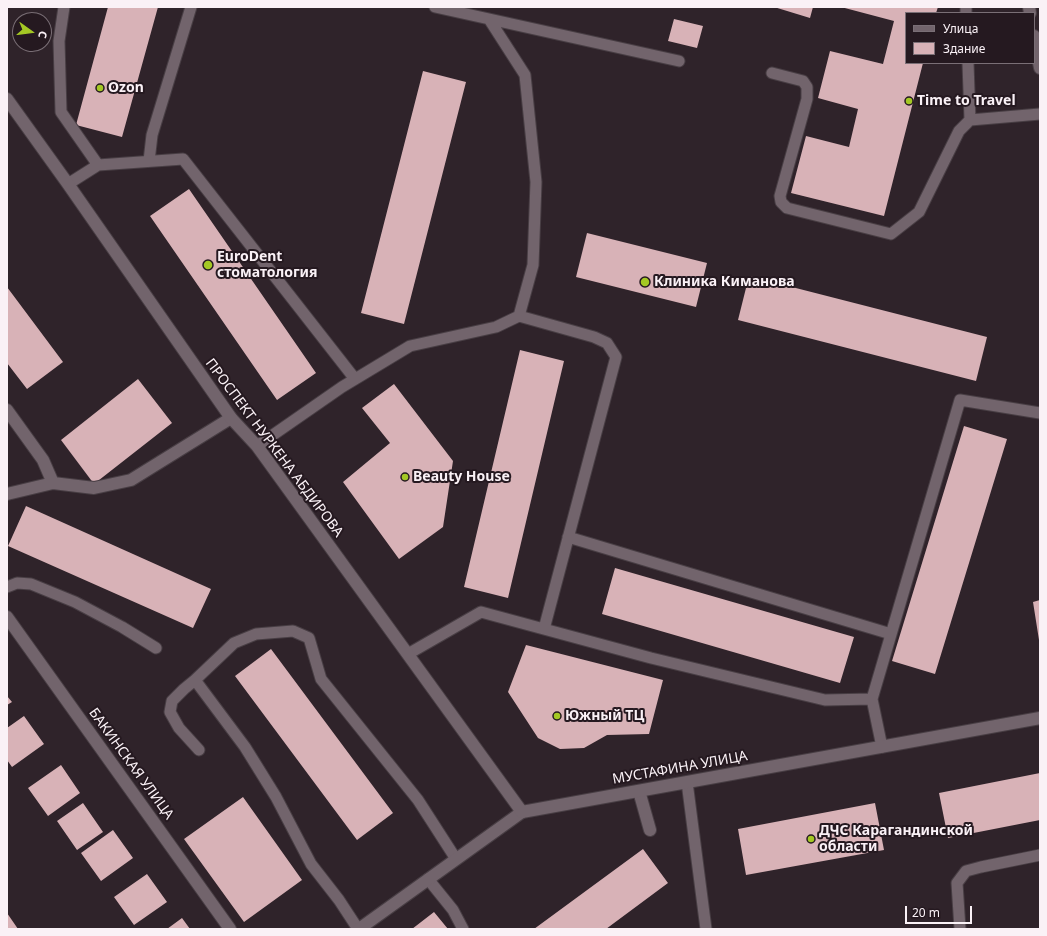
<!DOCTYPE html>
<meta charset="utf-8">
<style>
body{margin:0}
#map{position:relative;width:1047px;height:936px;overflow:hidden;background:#2f232a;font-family:"Noto Sans",sans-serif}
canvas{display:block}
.frame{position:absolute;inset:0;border:8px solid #faf1f6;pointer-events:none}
.legend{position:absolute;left:905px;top:12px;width:130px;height:52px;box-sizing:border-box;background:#251920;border:1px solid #7a6f76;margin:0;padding:5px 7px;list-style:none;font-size:12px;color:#faf1f6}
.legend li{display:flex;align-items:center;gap:8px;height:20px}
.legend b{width:20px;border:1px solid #7a6f76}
.north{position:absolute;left:12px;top:12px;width:40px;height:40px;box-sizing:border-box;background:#251920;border:1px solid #7a6f76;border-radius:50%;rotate:104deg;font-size:11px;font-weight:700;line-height:16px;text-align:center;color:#faf1f6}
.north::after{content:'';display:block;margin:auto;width:14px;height:18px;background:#a4c824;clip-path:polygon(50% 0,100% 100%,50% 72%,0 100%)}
.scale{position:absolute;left:905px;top:906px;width:67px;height:18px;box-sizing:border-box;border:2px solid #faf1f6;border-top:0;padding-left:5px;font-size:12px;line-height:14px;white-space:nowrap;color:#faf1f6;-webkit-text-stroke:3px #251920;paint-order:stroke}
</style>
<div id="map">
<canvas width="1047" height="936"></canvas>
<div class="frame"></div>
<ul class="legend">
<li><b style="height:5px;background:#72646c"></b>Улица</li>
<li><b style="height:11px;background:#d8b2b7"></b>Здание</li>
</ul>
<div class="north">С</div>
<div class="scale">20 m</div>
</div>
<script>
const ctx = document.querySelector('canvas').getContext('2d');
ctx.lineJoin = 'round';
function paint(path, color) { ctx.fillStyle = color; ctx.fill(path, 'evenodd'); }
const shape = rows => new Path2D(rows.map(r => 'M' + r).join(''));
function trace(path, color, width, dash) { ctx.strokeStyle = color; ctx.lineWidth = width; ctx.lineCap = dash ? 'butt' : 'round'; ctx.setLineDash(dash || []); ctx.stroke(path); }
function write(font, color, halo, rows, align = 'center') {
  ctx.font = font + ' "Noto Sans",sans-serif'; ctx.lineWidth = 4; ctx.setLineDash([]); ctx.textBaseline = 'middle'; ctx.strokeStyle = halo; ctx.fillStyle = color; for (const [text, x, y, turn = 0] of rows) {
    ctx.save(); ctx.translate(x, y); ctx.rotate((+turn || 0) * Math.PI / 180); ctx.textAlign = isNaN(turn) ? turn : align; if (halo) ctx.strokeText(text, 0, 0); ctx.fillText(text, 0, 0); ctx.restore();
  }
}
paint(shape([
 [108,7,158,7,122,137,76,125],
 [774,7,813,7,810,18],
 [841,7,938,7,936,13,906,13,906,63,923,63,884,216,791,193,806,136,849,147,858,109,818,98,830,51,883,64,894,21],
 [674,19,703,26,697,48,668,41],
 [423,71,466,82,404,324,361,313],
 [189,189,316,373,277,400,150,216],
 [587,233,707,263,696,307,576,277],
 [749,276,987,337,976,381,738,320],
 [7,287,63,362,27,389,7,363],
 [520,350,564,361,508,598,464,587],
 [138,379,172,423,94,484,61,440],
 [394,384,453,461,443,527,399,559,343,482,390,443,362,408],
 [964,426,1007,439,935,674,892,661],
 [26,506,211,589,193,628,8,546],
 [615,568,854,637,840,683,602,614],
 [1040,600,1040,640,1039,640,1033,602],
 [526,645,663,680,649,734,607,735,584,748,560,749,538,738,508,692],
 [271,649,393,813,357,840,235,676],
 [7,696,12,702,7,705],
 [24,716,44,744,12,767,7,760,7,728],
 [61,765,80,793,48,816,28,788],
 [1040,773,1040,820,948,838,939,793],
 [243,797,302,880,244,922,184,839],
 [83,803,103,832,77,850,57,821],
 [875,803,884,850,746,875,738,829],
 [113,830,133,858,101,881,81,853],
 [643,849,668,883,606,929,534,929],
 [147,874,167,902,134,925,114,897],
 [434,912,448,929,412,929],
 [7,913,18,929,7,929],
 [182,918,190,929,167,929]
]), '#d8b2b7');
const lane = shape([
 [64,7,59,41,61,112,98,165,68,184],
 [435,7,679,61],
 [966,7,966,13],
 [968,63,970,120],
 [772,73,803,81,807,87,807,99,780,196,781,202,787,208,891,234,919,212,959,131,970,120,1040,114],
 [149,161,152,135,191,7],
 [98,165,183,159,355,379],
 [519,316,594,337,607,343,616,357,544,629],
 [257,446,342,387,410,346,496,327,519,316,533,265,536,182,525,75,489,19],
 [568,537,891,634],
 [7,587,17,583,31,584,75,602,122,627,156,648],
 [408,654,481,612,651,658,825,700,872,699,882,747],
 [195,680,245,747,276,797,311,864,339,900,358,929],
 [872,699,960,400,1040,413],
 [199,750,179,728,170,712,172,701,184,689,195,680,234,643,256,634,293,631,309,638,321,679,418,800,456,859],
 [687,782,706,929],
 [428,879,453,910,463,929],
 [960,929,957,883,966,871,981,867,1040,855]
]);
const street = shape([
 [7,410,43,460,53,483],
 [7,494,53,483,94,488,131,480,231,418],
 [7,617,230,929],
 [639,791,650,830],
 [359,929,522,812]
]);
const secondary = shape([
 [1029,7,1030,13],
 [1034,36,1040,68],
 [7,99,68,184,231,418,257,446,522,812,1040,718]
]);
trace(lane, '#483e44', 13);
trace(street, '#483e44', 14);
trace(secondary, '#483e44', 14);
trace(lane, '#72646c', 11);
trace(street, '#72646c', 12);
trace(secondary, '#72646c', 12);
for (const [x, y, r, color] of [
 [100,88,4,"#a4c824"],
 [909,101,4,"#a4c824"],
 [208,265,5,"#a4c824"],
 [645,282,5,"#a4c824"],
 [405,477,4,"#a4c824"],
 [557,716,4,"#a4c824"],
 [811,839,4,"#a4c824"]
]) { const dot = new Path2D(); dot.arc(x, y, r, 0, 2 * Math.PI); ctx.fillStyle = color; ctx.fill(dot); trace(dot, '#251920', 1.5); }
write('bold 14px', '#faf1f6', '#251920', [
 ["Ozon",108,88],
 ["Time to Travel",917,101],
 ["EuroDent",217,257],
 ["стоматология",217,273],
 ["Клиника Киманова",654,282],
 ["Beauty House",413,477],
 ["Южный ТЦ",565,716],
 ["ДЧС Карагандинской",819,831],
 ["области",819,847]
], 'left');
write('14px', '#faf1f6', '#251920', [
 ["ПРОСПЕКТ НУРКЕНА АБДИРОВА",274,448,53],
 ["БАКИНСКАЯ УЛИЦА",131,764,54],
 ["МУСТАФИНА УЛИЦА",680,768,-10]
]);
</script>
